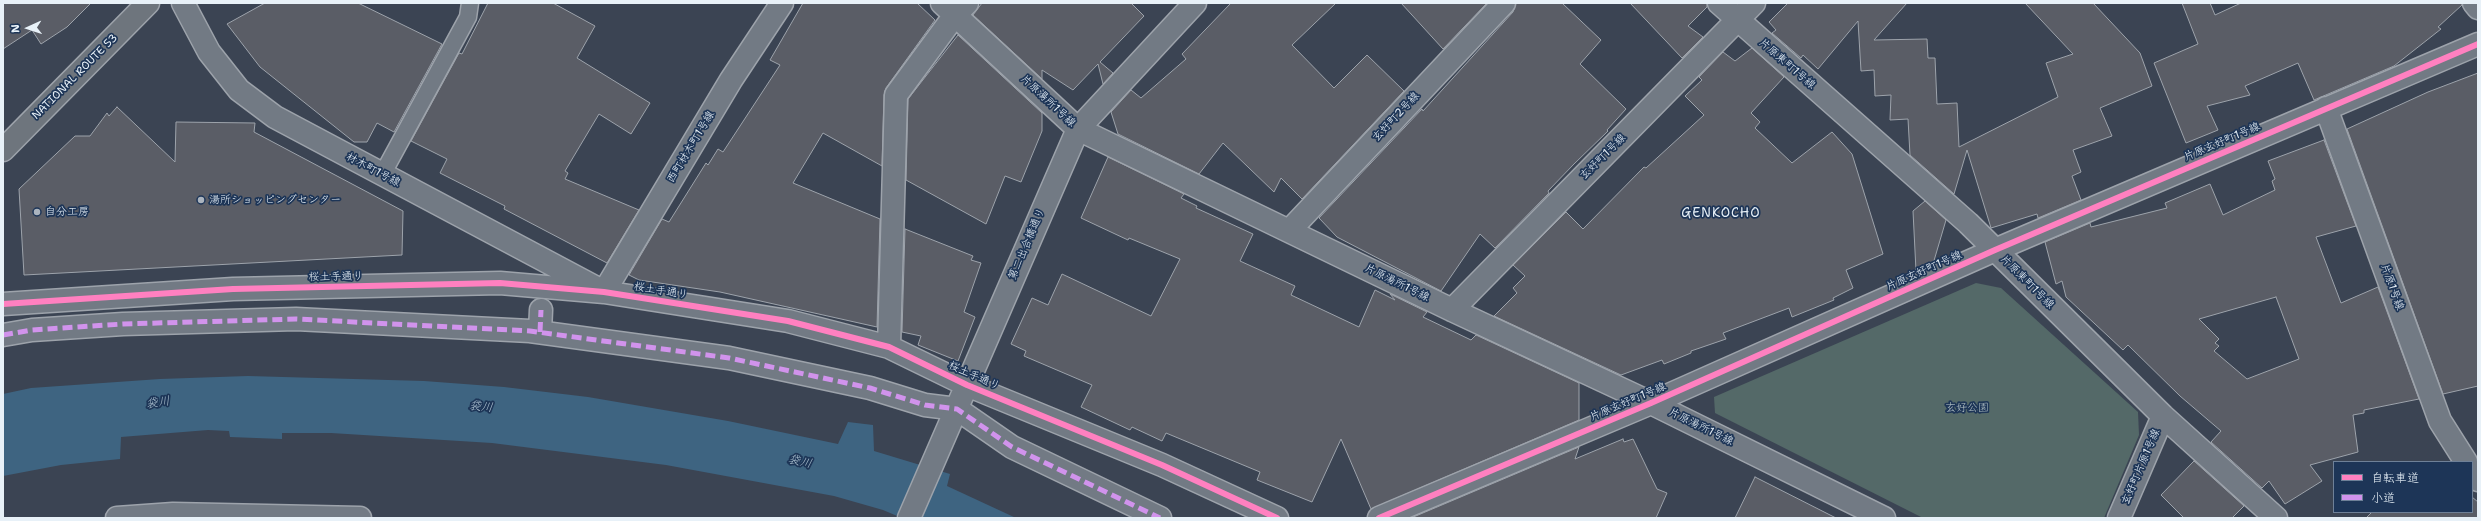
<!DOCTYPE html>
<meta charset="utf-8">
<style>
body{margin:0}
#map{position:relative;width:2481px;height:521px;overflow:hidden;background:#3b4453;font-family:"Shantell Sans","Klee One",sans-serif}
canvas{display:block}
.frame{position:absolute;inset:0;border:4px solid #e8f1f8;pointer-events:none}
.legend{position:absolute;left:2333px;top:461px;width:140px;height:52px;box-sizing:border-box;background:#1d3557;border:1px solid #6e8097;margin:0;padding:5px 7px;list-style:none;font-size:12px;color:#e8f1f8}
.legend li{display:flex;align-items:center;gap:8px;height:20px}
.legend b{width:20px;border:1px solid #6e8097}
.north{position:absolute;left:8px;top:8px;width:40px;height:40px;-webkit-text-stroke:3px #1d3557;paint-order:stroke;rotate:267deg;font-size:11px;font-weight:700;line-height:16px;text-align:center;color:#e8f1f8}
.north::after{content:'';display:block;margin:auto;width:14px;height:18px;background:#e8f1f8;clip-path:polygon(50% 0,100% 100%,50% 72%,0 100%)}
</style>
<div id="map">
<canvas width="2481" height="521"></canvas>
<div class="frame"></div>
<ul class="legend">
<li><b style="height:5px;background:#ff80c0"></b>自転車道</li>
<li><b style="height:5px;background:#d193ec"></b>小道</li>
</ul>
<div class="north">N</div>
</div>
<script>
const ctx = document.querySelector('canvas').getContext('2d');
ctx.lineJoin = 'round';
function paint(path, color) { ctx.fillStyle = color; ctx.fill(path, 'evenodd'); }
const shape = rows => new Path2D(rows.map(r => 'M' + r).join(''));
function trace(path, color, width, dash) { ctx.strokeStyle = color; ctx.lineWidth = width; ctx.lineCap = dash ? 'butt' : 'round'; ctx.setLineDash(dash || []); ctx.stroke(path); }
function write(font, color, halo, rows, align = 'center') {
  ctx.font = font + ' "Shantell Sans","Klee One",sans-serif'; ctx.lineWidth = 3.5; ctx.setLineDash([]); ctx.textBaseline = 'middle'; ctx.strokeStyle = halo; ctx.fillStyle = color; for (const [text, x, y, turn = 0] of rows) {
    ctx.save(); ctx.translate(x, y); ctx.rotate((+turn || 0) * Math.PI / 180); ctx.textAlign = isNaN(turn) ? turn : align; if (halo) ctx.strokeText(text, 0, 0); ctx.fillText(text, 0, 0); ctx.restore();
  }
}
paint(shape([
 [1976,283,2001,288,2138,412,2139,435,2104,518,1923,518,1715,413,1714,397]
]), '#546968');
paint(shape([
 [248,376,424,381,504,387,588,397,728,421,838,444,848,422,873,425,874,451,950,474,947,486,1016,518,902,518,883,510,834,496,666,465,492,443,331,433,282,433,282,439,230,437,229,431,208,430,121,437,120,459,61,465,3,476,3,394,31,388,160,379]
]), '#3e6481');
const building = shape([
 [3,3,91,3,67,27,41,44,32,30,3,49,3,3],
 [265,3,358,3,442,44,394,132,377,123,367,142,354,142,260,67,227,24,265,3],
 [488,3,553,3,595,26,577,58,650,103,631,134,599,114,565,171,568,173,565,179,639,210,607,263,504,209,505,206,440,173,447,159,411,141,459,53,462,54,488,3],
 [803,3,917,3,935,20,886,88,884,95,882,166,823,133,793,183,880,219,877,327,720,292,639,280,629,275,662,219,669,222,706,163,708,165,718,149,723,152,780,65,770,60,803,3],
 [982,3,1131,3,1144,16,1100,62,1113,73,1103,84,1098,64,1073,90,1042,70,1042,79,973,15,982,3],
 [1231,3,1336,3,1292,45,1334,88,1367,55,1404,91,1302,199,1281,178,1274,192,1223,143,1199,174,1118,134,1111,112,1131,90,1141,98,1186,59,1182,54,1231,3],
 [1401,3,1487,3,1443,49,1401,3],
 [1516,3,1562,3,1601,40,1580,64,1626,109,1607,130,1608,131,1574,164,1548,191,1549,193,1495,248,1480,234,1441,291,1337,237,1319,218,1422,109,1423,111,1513,12,1516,3],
 [1630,3,1707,3,1707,7,1688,26,1703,37,1682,58,1630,3],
 [1788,3,1907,3,1874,40,1927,39,1928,58,1935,58,1937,104,1957,103,1959,147,2058,97,2046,63,2073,54,2025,3,2093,3,2140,53,2152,86,2100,108,2112,136,2073,150,2081,172,2072,176,2081,200,2038,218,2037,214,1991,228,1967,150,1954,194,1910,155,1908,119,1890,120,1891,95,1875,96,1874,70,1861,71,1858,21,1818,69,1803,55,1801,58,1772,33,1776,30,1769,22,1788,3],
 [2182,3,2210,3,2215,15,2241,3,2462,3,2462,5,2438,27,2441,29,2394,66,2314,100,2298,63,2245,86,2250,95,2207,106,2218,130,2186,143,2154,63,2198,44,2182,3],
 [958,35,1042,113,1042,131,1021,182,1005,176,986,224,906,180,908,99,958,35],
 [1752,48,1784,77,1751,113,1760,122,1755,128,1792,163,1832,132,1852,154,1883,254,1846,270,1853,288,1833,298,1834,300,1792,317,1789,308,1723,333,1726,339,1691,351,1691,353,1664,364,1662,360,1621,375,1494,316,1517,293,1513,288,1525,276,1513,265,1566,212,1583,229,1644,167,1646,168,1704,115,1685,96,1702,80,1699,77,1723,52,1735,61,1752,48],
 [2478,73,2478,386,2443,394,2347,129,2428,92,2478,73],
 [117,107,175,162,176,122,255,123,254,132,403,211,402,255,24,275,19,189,75,136,90,136,107,113,109,116,117,107],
 [2324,140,2356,226,2316,237,2341,303,2378,287,2419,399,2364,410,2364,413,2353,415,2358,452,2310,465,2322,481,2285,504,2269,481,2262,488,2211,442,2221,431,2180,396,2128,345,2123,350,2066,297,2062,281,2056,284,2045,242,2090,223,2091,227,2167,208,2165,203,2210,184,2223,215,2275,190,2272,181,2275,179,2268,161,2324,140],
 [2276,297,2299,359,2247,379,2214,351,2219,346,2215,343,2219,339,2199,319,2276,297],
 [1108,157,1184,194,1181,198,1197,206,1196,208,1253,234,1240,261,1295,286,1291,295,1359,327,1375,290,1395,300,1390,294,1427,312,1423,317,1471,340,1476,335,1579,383,1579,420,1371,509,1341,439,1312,502,1257,480,1260,472,1166,433,1162,441,1132,427,1130,430,1081,407,1092,385,1024,356,1026,351,1011,344,1032,298,1048,305,1062,274,1151,316,1180,259,1129,238,1128,240,1081,218,1108,157],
 [1925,201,1946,220,1933,264,1916,271,1913,211,1925,201],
 [905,229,973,256,971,260,981,263,964,312,975,317,958,361,918,345,921,336,902,332,905,229],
 [1623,439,1624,442,1633,439,1657,489,1667,493,1656,518,1411,518,1579,447,1575,459,1623,439],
 [2194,461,2244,506,2232,518,2184,518,2161,495,2194,461],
 [1755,477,1836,518,1735,518,1755,477],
 [2472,497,2478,502,2478,518,2366,518,2372,512,2472,512,2472,497]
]);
paint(building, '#5a5d66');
trace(building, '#9da3ab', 1);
const service = shape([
 [382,175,468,17,470,3]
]);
const pedestrian = shape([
 [540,332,541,310],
 [3,335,32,330,123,324,296,319,530,331,729,358,870,388,925,405,957,409,1012,447,1160,518]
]);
const minor = shape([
 [183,3,209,52,239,90,275,117,604,292,731,80,782,3],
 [942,3,1078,129,1452,310,1651,403,1884,518],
 [1719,3,1968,223,2163,416,2276,518],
 [2474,3,2478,8],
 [2326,108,2440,421,2466,462],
 [1289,231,1504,3],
 [3,304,233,289,500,283,604,292,788,321,889,347,967,385,1162,465,1277,518],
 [1452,310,1754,3],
 [889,347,896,95,955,15,967,3],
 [2472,471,2478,480],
 [117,518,173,514,360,518],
 [909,518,1078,129,1195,3],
 [1379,518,1651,403,1995,250,2478,44],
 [2119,518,2163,416]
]);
const trunk = shape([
 [3,150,148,3]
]);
trace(service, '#9da3ab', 19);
trace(pedestrian, '#9da3ab', 25);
trace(minor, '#9da3ab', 25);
trace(trunk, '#9da3ab', 25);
trace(service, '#727a84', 16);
trace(pedestrian, '#727a84', 22);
trace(minor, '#727a84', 22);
trace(trunk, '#6e757d', 22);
trace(shape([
 [540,332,541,310],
 [3,335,32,330,123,324,296,319,530,331,729,358,870,388,925,405,957,409,1012,447,1160,518]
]), '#d193ec', 5, [10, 5]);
trace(shape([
 [3,304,233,289,500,283,604,292,788,321,889,347,967,385,1162,465,1277,518],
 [1379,518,1651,403,1995,250,2478,44]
]), '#ff80c0', 6);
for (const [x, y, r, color] of [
 [201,200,4,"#abb4be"],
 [37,212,4,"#abb4be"]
]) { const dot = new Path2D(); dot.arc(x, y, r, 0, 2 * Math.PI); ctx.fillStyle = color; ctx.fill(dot); trace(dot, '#1d3557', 1.5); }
write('11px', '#e8f1f8', '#1d3557', [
 ["片原東町1号線",1787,64,41],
 ["NATIONAL ROUTE 53",75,77,-45],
 ["片原湯所1号線",1048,101,43],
 ["玄好町2号線",1396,117,-47],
 ["片原玄好町1号線",2222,142,-23],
 ["西町材木町1号線",691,147,-59],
 ["玄好町1号線",1603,157,-45],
 ["材木町1号線",373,170,28],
 ["第二出合橋通り",1027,244,-67],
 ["片原玄好町1号線",1924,271,-24],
 ["桜土手通り",336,277,-1],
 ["片原東町1号線",2027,282,45],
 ["片原湯所1号線",1397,283,26],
 ["片原1号線",2392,287,70],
 ["桜土手通り",661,291,9],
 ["桜土手通り",974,376,24],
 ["片原玄好町1号線",1628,402,-23],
 ["片原湯所1号線",1701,427,26],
 ["玄好町片原1号線",2141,467,-67]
]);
write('11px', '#e8f1f8', '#1d3557', [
 ["湯所ショッピングセンター",209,200],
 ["自分工房",45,212]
], 'left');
write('11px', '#b6c4c7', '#1d3557', [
 ["玄好公園",1967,408]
]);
write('italic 12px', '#acc1d0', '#1d3557', [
 ["袋川",158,403,-8],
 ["袋川",481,407,7],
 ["袋川",800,462,13]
]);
ctx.letterSpacing = '1px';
write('13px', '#e8f1f8', '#1d3557', [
 ["GENKOCHO",1721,214]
]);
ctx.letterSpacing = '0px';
</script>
